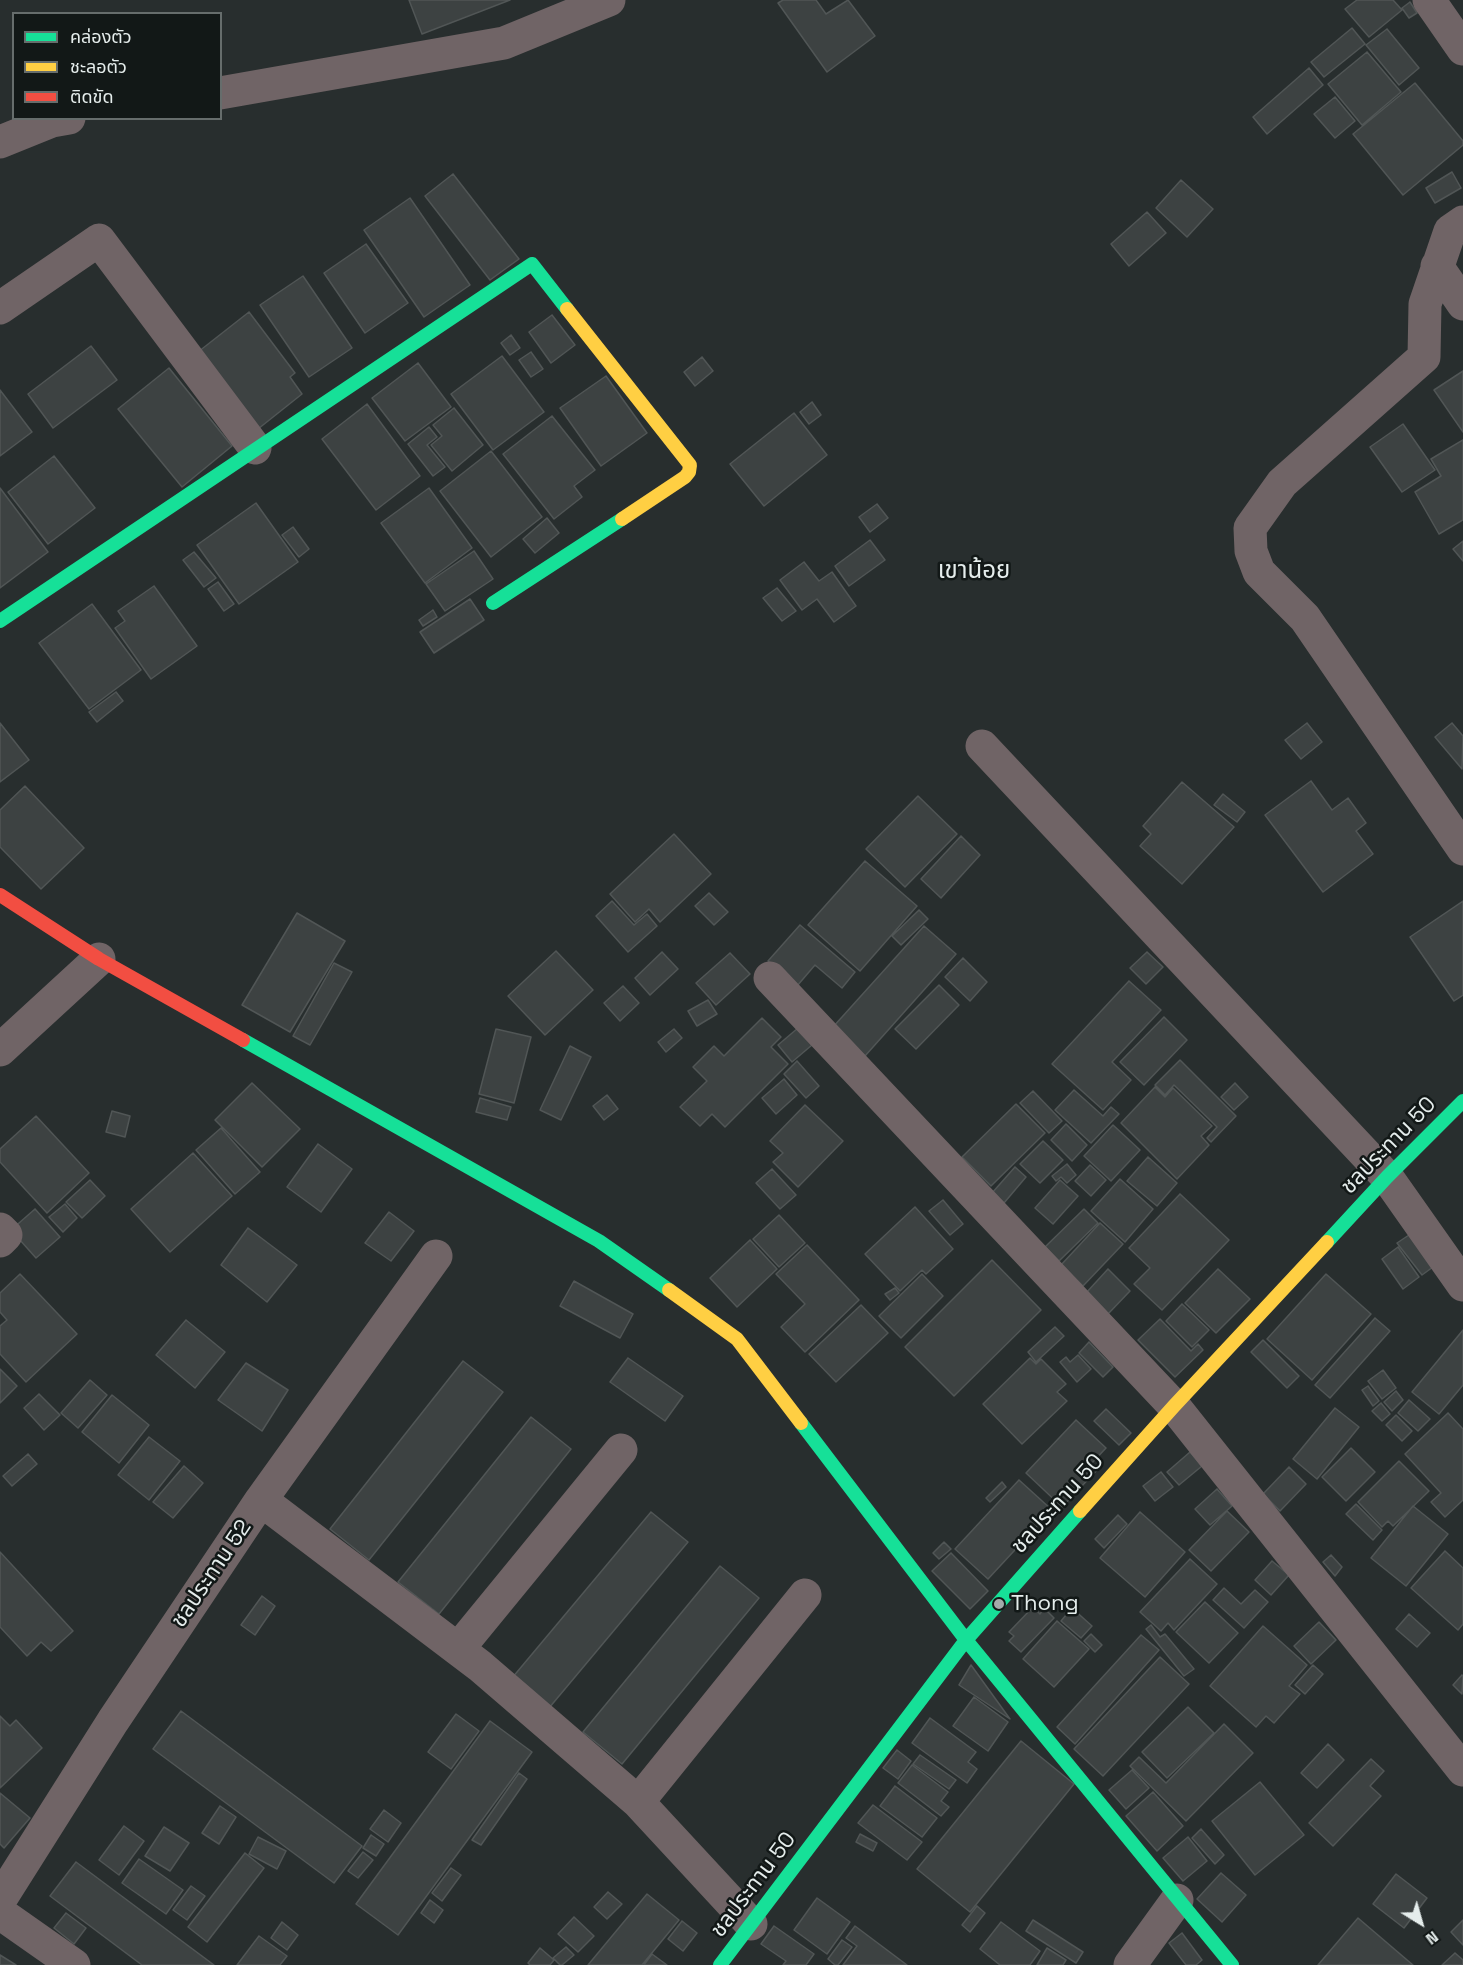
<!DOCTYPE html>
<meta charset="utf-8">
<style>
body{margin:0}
#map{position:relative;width:1463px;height:1965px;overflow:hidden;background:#282e2e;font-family:"Space Grotesk","Noto Sans Thai",sans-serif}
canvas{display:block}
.legend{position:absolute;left:12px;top:12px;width:210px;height:108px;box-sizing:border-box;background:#121817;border:2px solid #666d6c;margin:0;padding:8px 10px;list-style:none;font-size:18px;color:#e5edec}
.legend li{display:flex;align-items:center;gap:12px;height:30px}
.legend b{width:30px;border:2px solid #666d6c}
.north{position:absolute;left:1391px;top:1893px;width:60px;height:60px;-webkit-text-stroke:4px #121817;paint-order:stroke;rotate:143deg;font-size:16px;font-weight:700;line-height:24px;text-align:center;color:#e5edec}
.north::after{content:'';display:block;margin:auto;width:21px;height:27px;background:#e5edec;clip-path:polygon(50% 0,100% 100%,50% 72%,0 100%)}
</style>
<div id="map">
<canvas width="1463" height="1965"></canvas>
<ul class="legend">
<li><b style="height:8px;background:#16e098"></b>คล่องตัว</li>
<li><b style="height:8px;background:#ffcf43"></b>ชะลอตัว</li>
<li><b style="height:8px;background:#f24e42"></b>ติดขัด</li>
</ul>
<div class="north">N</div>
</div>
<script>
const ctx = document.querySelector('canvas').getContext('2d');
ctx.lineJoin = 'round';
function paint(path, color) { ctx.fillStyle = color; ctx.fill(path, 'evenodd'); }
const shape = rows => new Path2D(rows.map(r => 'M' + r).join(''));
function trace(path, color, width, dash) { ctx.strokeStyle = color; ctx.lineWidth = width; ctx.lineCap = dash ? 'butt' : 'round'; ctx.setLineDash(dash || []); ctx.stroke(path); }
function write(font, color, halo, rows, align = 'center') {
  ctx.font = font + ' "Space Grotesk","Noto Sans Thai",sans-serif'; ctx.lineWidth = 5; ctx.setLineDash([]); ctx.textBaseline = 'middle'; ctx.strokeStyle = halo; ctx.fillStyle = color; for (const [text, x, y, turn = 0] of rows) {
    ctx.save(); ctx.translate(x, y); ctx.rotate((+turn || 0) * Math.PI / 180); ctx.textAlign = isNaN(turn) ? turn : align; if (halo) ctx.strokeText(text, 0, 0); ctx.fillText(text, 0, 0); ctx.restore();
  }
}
const building = shape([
 [409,0,510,0,422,34,409,0],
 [783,0,816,0,826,14,848,0,875,36,827,72,778,3,783,0],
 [1357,0,1393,0,1402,10,1369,37,1345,9,1357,0],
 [1410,2,1417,13,1409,18,1402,8,1410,2],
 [1352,28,1365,44,1324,77,1311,62,1352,28],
 [1387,29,1419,68,1399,85,1366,45,1387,29],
 [1367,52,1401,92,1362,125,1328,84,1367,52],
 [1309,68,1323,85,1267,134,1253,117,1309,68],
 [1415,83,1463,141,1463,145,1403,195,1353,134,1415,83],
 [1335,97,1355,121,1335,138,1314,114,1335,97],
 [1452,172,1461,188,1435,203,1426,188,1452,172],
 [453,174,519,259,490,280,425,196,453,174],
 [1181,180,1213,209,1187,237,1156,208,1181,180],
 [410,198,470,285,424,317,364,230,410,198],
 [1147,212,1166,233,1129,266,1111,244,1147,212],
 [366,244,408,303,365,333,324,273,366,244],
 [303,276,352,348,309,377,260,305,303,276],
 [249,312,295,373,290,377,302,394,258,429,198,352,249,312],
 [552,315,575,345,551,363,529,332,552,315],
 [511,335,520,348,510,355,501,343,511,335],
 [91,346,117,380,53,428,28,394,91,346],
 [531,352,543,369,531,377,519,360,531,352],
 [502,356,544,412,493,450,451,394,502,356],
 [702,357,713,371,695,386,684,372,702,357],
 [418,363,451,407,405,441,372,398,418,363],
 [169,368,232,446,182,487,118,409,169,368],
 [1463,371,1463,432,1434,390,1463,371],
 [606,376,647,433,601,466,560,408,606,376],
 [0,390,32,432,0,456,0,390],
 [812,402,821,415,809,424,800,412,812,402],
 [367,404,420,476,376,510,322,439,367,404],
 [454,408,483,445,452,471,431,445,442,436,433,425,454,408],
 [794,413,827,455,764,506,730,464,794,413],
 [552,416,595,470,574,486,582,497,554,519,503,454,552,416],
 [1403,424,1435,470,1402,492,1370,447,1403,424],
 [429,427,437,437,427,445,445,467,433,476,408,444,429,427],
 [1463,440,1463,520,1439,534,1415,492,1441,476,1431,459,1463,440],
 [491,451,542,517,491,557,440,491,491,451],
 [54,456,95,508,48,544,8,492,54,456],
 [0,488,48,552,0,588,0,488],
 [429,488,472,548,425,583,381,523,429,488],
 [256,503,298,562,239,604,197,545,256,503],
 [877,504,888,518,870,532,859,517,877,504],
 [547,518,559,533,535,553,523,539,547,518],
 [293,527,309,549,299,557,282,535,293,527],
 [870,540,885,560,849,586,835,566,870,540],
 [1463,541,1463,561,1453,549,1463,541],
 [474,551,493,579,445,611,426,584,474,551],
 [194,552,216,578,204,587,183,560,194,552],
 [804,562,819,581,832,572,856,606,834,622,817,599,802,610,780,580,804,562],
 [218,582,234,604,224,611,208,589,218,582],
 [154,586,197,646,151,679,115,628,125,621,118,611,154,586],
 [777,588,796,611,782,621,763,598,777,588],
 [470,599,484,620,434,653,420,632,470,599],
 [92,604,141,670,89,709,39,643,92,604],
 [433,610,437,617,423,626,419,620,433,610],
 [116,692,123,701,97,722,89,712,116,692],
 [0,723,29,760,0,782,0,723],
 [1307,723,1322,742,1301,759,1285,740,1307,723],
 [1452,723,1463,736,1462,769,1435,737,1452,723],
 [1311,781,1332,810,1348,798,1366,823,1356,831,1373,854,1323,892,1265,815,1311,781],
 [1182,782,1234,827,1182,884,1140,846,1151,834,1143,826,1182,782],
 [25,786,84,848,41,889,0,847,0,810,25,786],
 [1223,794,1245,812,1237,822,1214,805,1223,794],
 [918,796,957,834,905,887,866,849,918,796],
 [674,834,711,874,660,922,649,909,635,922,610,894,674,834],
 [961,836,980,855,941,898,921,879,961,836],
 [865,861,917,906,860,971,808,925,865,861],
 [709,893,728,912,714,925,695,906,709,893],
 [612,901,634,925,647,914,657,926,628,952,596,916,612,901],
 [1463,901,1463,995,1454,1001,1410,937,1463,901],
 [919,910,928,919,901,945,892,936,919,910],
 [297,913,345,941,290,1032,242,1005,297,913],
 [800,925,855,972,842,988,815,965,797,986,768,961,800,925],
 [924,926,956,954,865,1056,833,1027,924,926],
 [556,951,593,990,545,1035,508,996,556,951],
 [662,952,678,969,650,995,635,978,662,952],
 [1147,952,1163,967,1146,984,1130,968,1147,952],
 [730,953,750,974,716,1005,696,983,730,953],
 [963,958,987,982,970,1001,945,977,963,958],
 [334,963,352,972,310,1045,293,1036,334,963],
 [1129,981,1161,1010,1112,1062,1131,1080,1103,1110,1052,1064,1129,981],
 [939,985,959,1005,916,1049,895,1029,939,985],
 [623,986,639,1003,620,1021,604,1003,623,986],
 [708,1000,717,1014,697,1026,688,1011,708,1000],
 [1164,1017,1187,1040,1144,1085,1120,1062,1164,1017],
 [762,1018,781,1037,771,1047,788,1064,725,1127,712,1114,700,1126,680,1107,707,1081,693,1067,714,1046,724,1056,762,1018],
 [798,1028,812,1045,792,1062,778,1045,798,1028],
 [496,1029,531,1037,514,1103,479,1094,496,1029],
 [674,1029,682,1038,666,1052,658,1042,674,1029],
 [570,1046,591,1057,561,1120,540,1110,570,1046],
 [1180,1060,1236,1116,1211,1142,1207,1138,1217,1127,1174,1085,1165,1095,1155,1085,1180,1060],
 [797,1061,819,1086,806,1098,784,1074,797,1061],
 [784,1079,797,1095,776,1114,762,1098,784,1079],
 [252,1083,300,1129,262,1167,215,1120,252,1083],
 [1235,1083,1248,1097,1234,1110,1221,1097,1235,1083],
 [1155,1087,1165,1097,1173,1088,1212,1126,1201,1136,1209,1145,1177,1179,1121,1123,1155,1087],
 [1074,1090,1103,1116,1111,1107,1119,1114,1091,1143,1055,1110,1074,1090],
 [1033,1091,1062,1121,1049,1133,1020,1103,1033,1091],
 [607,1095,618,1109,604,1120,593,1106,607,1095],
 [480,1098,511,1107,507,1120,476,1112,480,1098],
 [1016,1104,1045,1133,991,1186,962,1157,1016,1104],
 [805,1105,843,1141,798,1187,773,1162,783,1153,770,1141,805,1105],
 [112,1111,130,1116,125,1137,106,1132,112,1111],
 [36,1116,89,1173,47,1213,0,1162,0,1149,36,1116],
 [1066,1124,1087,1145,1072,1161,1051,1140,1066,1124],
 [1113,1125,1140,1150,1111,1181,1084,1156,1113,1125],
 [221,1128,260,1172,235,1194,196,1150,221,1128],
 [1043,1141,1063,1160,1040,1183,1020,1164,1043,1141],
 [318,1144,352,1169,321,1212,287,1187,318,1144],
 [193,1153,232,1196,170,1252,131,1209,193,1153],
 [1148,1157,1177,1183,1157,1206,1127,1181,1148,1157],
 [1067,1164,1076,1175,1067,1183,1061,1177,1056,1181,1052,1176,1067,1164],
 [1090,1165,1106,1180,1091,1196,1075,1181,1090,1165],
 [1015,1167,1026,1177,1004,1203,992,1193,1015,1167],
 [772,1169,796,1195,780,1209,756,1183,772,1169],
 [1120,1179,1153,1209,1125,1242,1091,1211,1120,1179],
 [90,1180,105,1196,82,1218,66,1202,90,1180],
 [1060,1180,1078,1196,1053,1224,1035,1208,1060,1180],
 [1180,1194,1229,1240,1162,1310,1134,1284,1150,1268,1129,1248,1180,1194],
 [943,1200,963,1224,950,1235,929,1211,943,1200],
 [65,1204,77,1218,63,1232,49,1217,65,1204],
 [915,1207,953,1249,926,1274,922,1270,900,1291,865,1254,915,1207],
 [35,1209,60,1237,36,1258,11,1230,35,1209],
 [1084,1209,1098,1223,1059,1261,1045,1247,1084,1209],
 [389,1212,414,1231,391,1261,365,1243,389,1212],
 [779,1215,805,1243,779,1267,753,1239,779,1215],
 [1100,1223,1123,1244,1083,1286,1061,1265,1100,1223],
 [248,1228,297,1265,267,1302,221,1265,248,1228],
 [1409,1235,1433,1267,1422,1275,1397,1243,1409,1235],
 [750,1240,777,1269,737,1307,710,1278,750,1240],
 [807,1245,859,1300,805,1352,781,1327,805,1304,776,1274,807,1245],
 [1398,1247,1419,1277,1403,1289,1382,1259,1398,1247],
 [992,1260,1041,1310,954,1396,905,1347,992,1260],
 [1108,1269,1130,1291,1108,1314,1086,1293,1108,1269],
 [1218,1269,1250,1299,1216,1333,1185,1303,1218,1269],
 [20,1274,77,1334,26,1382,0,1354,0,1326,7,1320,0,1312,0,1293,20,1274],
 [922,1274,943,1296,901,1338,879,1316,922,1274],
 [1326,1274,1371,1314,1312,1380,1267,1339,1326,1274],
 [574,1281,633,1314,620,1338,560,1306,574,1281],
 [895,1288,899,1293,890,1300,885,1294,895,1288],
 [1182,1304,1209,1330,1192,1347,1166,1321,1182,1304],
 [861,1305,888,1333,836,1382,809,1354,861,1305],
 [1375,1318,1390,1331,1330,1398,1315,1385,1375,1318],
 [1160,1319,1191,1351,1198,1344,1203,1350,1175,1377,1138,1340,1160,1319],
 [186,1320,225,1352,195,1388,156,1355,186,1320],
 [1055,1327,1064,1336,1036,1362,1028,1352,1055,1327],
 [1463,1330,1463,1385,1439,1414,1412,1392,1463,1330],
 [1263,1340,1299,1376,1287,1388,1251,1352,1263,1340],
 [1089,1342,1113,1367,1103,1377,1079,1353,1089,1342],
 [1078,1355,1091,1369,1077,1382,1060,1362,1066,1357,1070,1362,1078,1355],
 [628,1358,683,1396,665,1421,610,1382,628,1358],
 [1030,1358,1036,1364,1041,1359,1066,1384,1057,1392,1067,1401,1022,1444,983,1404,1030,1358],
 [463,1361,503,1392,369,1560,330,1529,463,1361],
 [246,1363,288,1390,262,1431,218,1400,246,1363],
 [0,1369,17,1386,0,1403,0,1369],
 [1383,1370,1396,1388,1382,1399,1368,1381,1383,1370],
 [90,1380,107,1395,78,1428,61,1413,90,1380],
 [1368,1386,1379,1401,1373,1406,1362,1390,1368,1386],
 [1396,1391,1403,1400,1392,1411,1384,1402,1396,1391],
 [39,1394,60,1415,44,1430,24,1408,39,1394],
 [112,1395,149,1425,119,1463,82,1432,112,1395],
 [1409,1400,1430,1419,1418,1431,1398,1413,1409,1400],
 [1381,1403,1390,1414,1382,1421,1372,1411,1381,1403],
 [1335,1408,1359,1427,1317,1479,1293,1459,1335,1408],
 [1106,1409,1131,1433,1119,1445,1094,1421,1106,1409],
 [1448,1413,1463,1429,1463,1500,1445,1517,1431,1502,1441,1493,1405,1454,1448,1413],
 [1396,1415,1412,1431,1402,1441,1386,1425,1396,1415],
 [531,1417,571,1449,439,1614,398,1582,531,1417],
 [1076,1420,1106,1448,1091,1464,1097,1470,1062,1507,1026,1473,1076,1420],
 [149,1437,180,1461,149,1500,118,1475,149,1437],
 [1351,1448,1375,1472,1346,1501,1322,1477,1351,1448],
 [1190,1452,1202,1466,1179,1485,1167,1472,1190,1452],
 [28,1454,37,1464,12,1486,3,1476,28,1454],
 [1399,1461,1429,1491,1393,1526,1388,1521,1382,1527,1358,1502,1399,1461],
 [184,1466,203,1483,173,1518,153,1502,184,1466],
 [1289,1467,1306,1484,1280,1511,1263,1494,1289,1467],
 [1161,1472,1173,1487,1155,1501,1143,1486,1161,1472],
 [1019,1480,1052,1510,988,1579,955,1549,1019,1480],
 [1002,1482,1006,1487,990,1502,986,1498,1002,1482],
 [1217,1489,1232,1506,1210,1525,1195,1509,1217,1489],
 [1356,1504,1382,1530,1373,1540,1346,1514,1356,1504],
 [1413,1506,1448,1534,1406,1586,1371,1558,1413,1506],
 [1227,1511,1249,1532,1211,1571,1189,1550,1227,1511],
 [651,1512,688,1542,549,1708,512,1678,651,1512],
 [1140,1512,1185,1552,1145,1597,1100,1558,1140,1512],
 [1118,1515,1127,1524,1104,1548,1095,1539,1118,1515],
 [944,1542,951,1549,939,1559,933,1553,944,1542],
 [1445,1551,1463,1568,1463,1624,1458,1630,1411,1588,1445,1551],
 [0,1552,73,1631,51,1651,41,1642,27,1656,0,1627,0,1552],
 [951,1553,988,1591,970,1609,932,1571,951,1553],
 [1331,1555,1342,1567,1335,1576,1323,1562,1331,1555],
 [1190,1559,1217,1584,1174,1630,1168,1623,1161,1631,1140,1612,1190,1559],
 [1272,1561,1289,1575,1271,1595,1255,1580,1272,1561],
 [720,1566,759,1598,622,1764,583,1732,720,1566],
 [1224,1588,1241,1604,1255,1590,1268,1602,1244,1628,1213,1600,1224,1588],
 [262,1596,275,1606,255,1635,241,1625,262,1596],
 [1205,1602,1238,1633,1209,1663,1176,1632,1205,1602],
 [1033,1607,1040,1614,1044,1608,1054,1618,1021,1652,1009,1641,1014,1636,1009,1632,1033,1607],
 [1072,1608,1092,1626,1081,1638,1061,1621,1072,1608],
 [1409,1614,1430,1633,1417,1647,1396,1629,1409,1614],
 [1057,1621,1089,1649,1054,1687,1023,1659,1057,1621],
 [1319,1622,1336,1640,1311,1664,1294,1646,1319,1622],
 [1151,1625,1160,1637,1165,1634,1194,1669,1184,1676,1146,1629,1151,1625],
 [1263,1626,1307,1665,1289,1686,1300,1694,1274,1723,1266,1716,1256,1727,1210,1686,1263,1626],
 [1091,1634,1102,1645,1095,1652,1084,1641,1091,1634],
 [1141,1635,1159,1650,1075,1744,1057,1727,1141,1635],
 [1160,1657,1189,1684,1103,1776,1074,1749,1160,1657],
 [971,1665,1010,1719,959,1685,971,1665],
 [1313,1665,1323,1674,1305,1694,1295,1685,1313,1665],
 [1462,1675,1463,1676,1462,1694,1453,1685,1462,1675],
 [974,1697,1008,1722,988,1751,953,1726,974,1697],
 [1188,1707,1214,1733,1167,1778,1142,1752,1188,1707],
 [181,1711,362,1846,334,1883,153,1749,181,1711],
 [456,1714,479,1731,451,1769,428,1752,456,1714],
 [0,1716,10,1726,16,1720,42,1748,0,1788,0,1716],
 [930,1718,976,1752,968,1762,977,1769,967,1783,912,1743,930,1718],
 [490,1721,532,1752,398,1935,356,1904,490,1721],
 [1224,1724,1253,1753,1186,1821,1130,1766,1139,1757,1166,1783,1224,1724],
 [1021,1741,1074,1784,970,1912,917,1869,1021,1741],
 [1328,1744,1344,1760,1317,1788,1301,1773,1328,1744],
 [897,1750,911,1761,898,1779,883,1768,897,1750],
 [920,1755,956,1780,949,1789,913,1764,920,1755],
 [1371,1759,1384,1771,1370,1786,1381,1796,1333,1846,1309,1823,1371,1759],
 [912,1765,948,1792,941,1801,949,1807,941,1816,898,1783,912,1765],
 [1132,1770,1149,1788,1126,1809,1109,1790,1132,1770],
 [519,1773,527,1779,481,1845,472,1840,519,1773],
 [1260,1782,1304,1835,1255,1875,1212,1821,1260,1782],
 [895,1786,937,1818,922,1837,880,1806,895,1786],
 [1153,1792,1183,1826,1157,1851,1126,1816,1153,1792],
 [0,1793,30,1818,4,1848,0,1844,0,1793],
 [873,1805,922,1842,907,1860,858,1823,873,1805],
 [220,1806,236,1817,219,1844,202,1833,220,1806],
 [384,1810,401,1823,388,1842,370,1829,384,1810],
 [124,1826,144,1841,119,1875,99,1860,124,1826],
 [164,1827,189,1843,170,1871,145,1856,164,1827],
 [1201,1829,1224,1855,1215,1864,1192,1838,1201,1829],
 [860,1834,877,1843,873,1851,856,1842,860,1834],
 [371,1835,384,1844,376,1856,363,1848,371,1835],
 [258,1837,286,1851,277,1869,249,1854,258,1837],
 [1188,1837,1207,1861,1183,1881,1163,1858,1188,1837],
 [363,1852,373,1860,358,1878,348,1871,363,1852],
 [245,1853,264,1868,207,1942,188,1927,245,1853],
 [139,1859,183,1890,166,1914,122,1883,139,1859],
 [76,1862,214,1965,142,1965,50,1896,76,1862],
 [451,1868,461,1875,442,1901,432,1893,451,1868],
 [1221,1873,1246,1895,1222,1922,1197,1899,1221,1873],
 [1396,1874,1427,1898,1404,1928,1373,1904,1396,1874],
 [191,1886,205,1896,187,1920,173,1910,191,1886],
 [608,1892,622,1904,607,1919,594,1907,608,1892],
 [647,1894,679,1920,642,1965,588,1965,647,1894],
 [817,1898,850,1922,827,1954,794,1930,817,1898],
 [430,1900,443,1910,434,1923,421,1913,430,1900],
 [977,1906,985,1913,970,1932,962,1925,977,1906],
 [66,1913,86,1928,74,1944,54,1928,66,1913],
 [574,1917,594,1936,578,1952,558,1934,574,1917],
 [1358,1918,1413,1965,1318,1965,1358,1918],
 [1033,1920,1083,1952,1076,1963,1026,1931,1033,1920],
 [1463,1920,1463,1945,1451,1932,1463,1920],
 [682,1921,697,1933,683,1951,668,1939,682,1921],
 [282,1922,298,1935,287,1950,271,1938,282,1922],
 [1001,1922,1040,1951,1030,1965,1000,1965,980,1949,1001,1922],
 [774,1926,814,1954,806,1965,783,1965,786,1961,761,1944,774,1926],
 [855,1926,907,1965,843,1965,857,1946,846,1938,855,1926],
 [1182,1933,1202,1960,1196,1965,1186,1965,1169,1943,1182,1933],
 [259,1936,287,1956,280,1965,237,1965,259,1936],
 [842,1940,852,1947,838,1965,835,1965,828,1959,842,1940],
 [566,1947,574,1955,562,1965,560,1965,553,1958,566,1947],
 [540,1948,554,1960,550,1965,530,1965,528,1963,540,1948],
 [1047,1948,1066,1960,1063,1965,1037,1965,1047,1948],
 [1455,1953,1463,1960,1463,1965,1442,1965,1455,1953],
 [652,1954,667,1965,644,1965,652,1954],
 [0,1955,16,1965,0,1965,0,1955]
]);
paint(building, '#3d4242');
trace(building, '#515656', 1.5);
trace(shape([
 [1429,0,1463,49],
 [220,93,504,43,609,0],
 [0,142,52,121,69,118],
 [1463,222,1450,231,1425,304,1424,357,1282,483,1250,528,1251,551,1259,572,1305,618,1463,849],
 [1437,266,1463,304],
 [0,308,99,240,255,448],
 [982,746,1387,1177,1463,1285],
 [770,978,1174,1406,1463,1770],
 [0,1050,99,959],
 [0,1229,6,1235,0,1241],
 [261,1500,480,1666,638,1802,751,1924],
 [458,1649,621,1450],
 [638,1802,805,1595],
 [0,1900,113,1721,261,1500,436,1256],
 [0,1913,74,1965],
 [1130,1965,1177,1900]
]), '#706466', 33);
trace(shape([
 [493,603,622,519],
 [0,621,532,264,567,309],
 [243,1040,599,1241,669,1290],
 [1327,1242,1387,1177,1463,1101],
 [801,1423,966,1640,1232,1965],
 [720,1965,966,1640,1080,1511]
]), '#16e098', 14);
trace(shape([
 [567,309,690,465,689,472,685,477,622,519],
 [669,1290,737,1339,801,1423],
 [1080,1511,1174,1406,1327,1242]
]), '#ffcf43', 14);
trace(shape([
 [0,895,99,959,243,1040]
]), '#f24e42', 14);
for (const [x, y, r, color] of [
 [999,1604,6,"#a3aaaa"]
]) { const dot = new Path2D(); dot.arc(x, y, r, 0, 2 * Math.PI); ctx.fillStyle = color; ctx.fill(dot); trace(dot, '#121817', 2); }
write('22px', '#e5edec', '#121817', [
 ["ชลประทาน 50",1389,1146,-46],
 ["ชลประทาน 50",1058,1504,-48],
 ["ชลประทาน 52",212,1574,-56],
 ["ชลประทาน 50",754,1885,-53]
]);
write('22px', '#e5edec', '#121817', [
 ["Thong",1011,1604]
], 'left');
write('24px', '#e5edec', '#121817', [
 ["เขาน้อย",974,571]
]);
</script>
